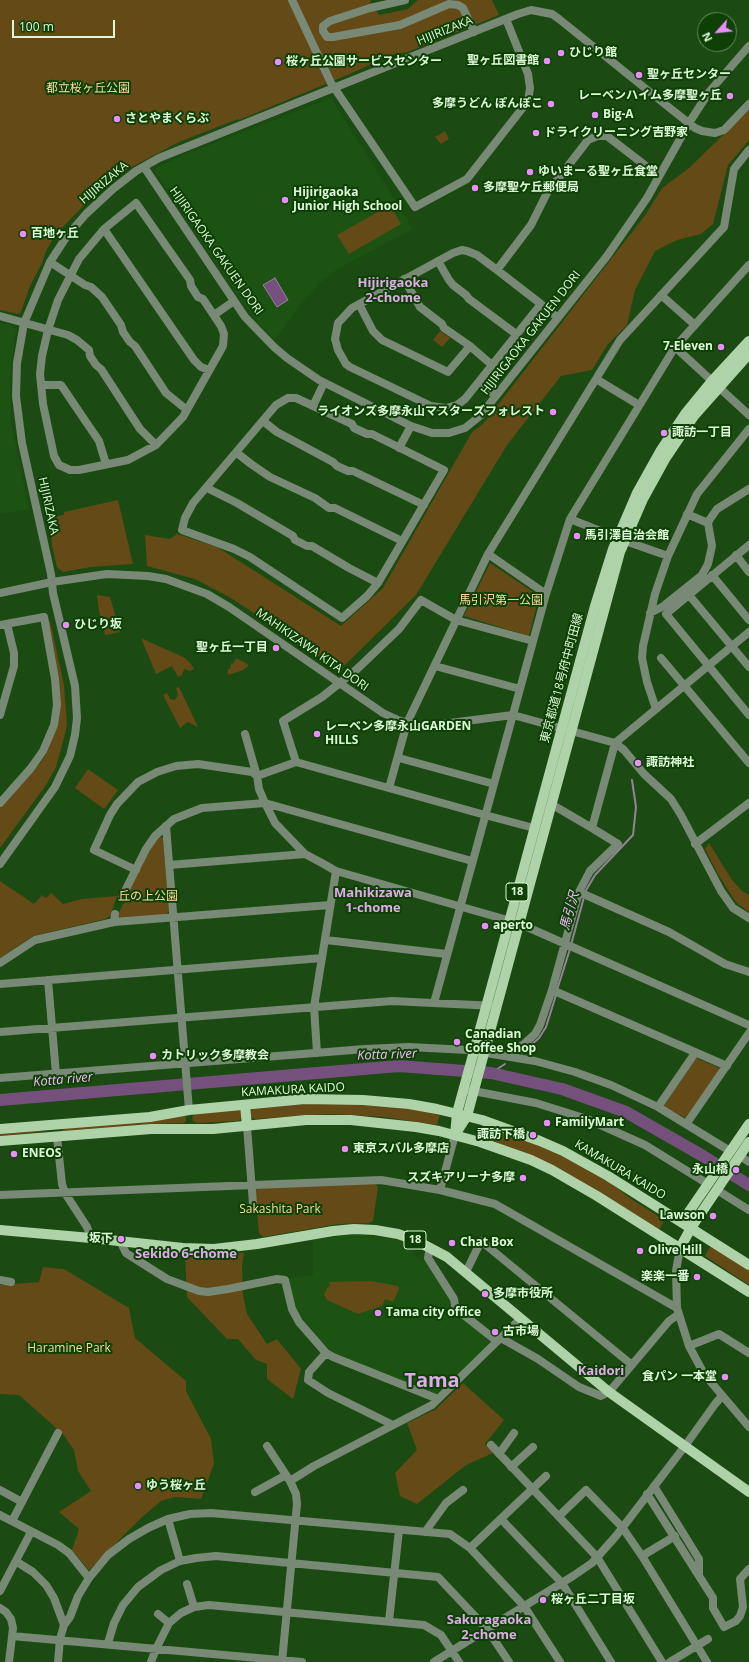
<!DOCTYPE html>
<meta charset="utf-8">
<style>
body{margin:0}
#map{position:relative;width:749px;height:1662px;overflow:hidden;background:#1b4b12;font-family:"Open Sans",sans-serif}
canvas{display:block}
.north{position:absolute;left:697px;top:12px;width:40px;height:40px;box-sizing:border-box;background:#0e4005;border:1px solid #618a59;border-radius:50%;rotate:243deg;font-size:11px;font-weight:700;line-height:16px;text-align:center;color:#ddf8d8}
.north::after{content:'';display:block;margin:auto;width:14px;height:18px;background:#ea8dfd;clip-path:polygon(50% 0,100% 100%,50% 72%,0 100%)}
.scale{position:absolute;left:12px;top:20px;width:103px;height:18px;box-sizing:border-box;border:2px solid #ddf8d8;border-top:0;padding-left:5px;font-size:12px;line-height:14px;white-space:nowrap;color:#ddf8d8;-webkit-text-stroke:3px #0e4005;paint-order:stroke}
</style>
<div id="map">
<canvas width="749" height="1662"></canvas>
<div class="north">N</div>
<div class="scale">100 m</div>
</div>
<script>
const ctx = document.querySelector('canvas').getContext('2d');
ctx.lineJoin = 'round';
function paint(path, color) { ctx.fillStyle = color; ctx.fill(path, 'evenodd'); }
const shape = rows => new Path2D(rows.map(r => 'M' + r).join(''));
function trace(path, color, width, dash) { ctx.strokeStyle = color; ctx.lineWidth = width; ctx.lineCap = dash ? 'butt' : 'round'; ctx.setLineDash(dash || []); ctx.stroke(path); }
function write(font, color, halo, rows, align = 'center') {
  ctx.font = font + ' "Open Sans","Noto Sans JP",sans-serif'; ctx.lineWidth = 4; ctx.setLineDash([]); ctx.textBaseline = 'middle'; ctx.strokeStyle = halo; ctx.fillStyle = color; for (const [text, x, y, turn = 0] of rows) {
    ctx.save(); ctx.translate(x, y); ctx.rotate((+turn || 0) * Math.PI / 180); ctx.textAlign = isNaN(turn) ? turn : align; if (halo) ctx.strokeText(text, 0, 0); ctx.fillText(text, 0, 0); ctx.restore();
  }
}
paint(shape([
 [331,98,413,229,337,269,320,283,302,302,275,340,259,324,234,289,155,172,156,168,184,155],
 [0,323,13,326,16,331,10,378,11,423,29,509,0,514],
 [352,1234,400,1240,412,1244,415,1256,430,1265,451,1299,449,1305,487,1337,490,1344,439,1394,434,1395,333,1353,324,1346,295,1308,287,1278,313,1276,313,1240]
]), '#1c5312');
paint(shape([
 [0,0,371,0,370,3,379,15,408,9,418,0,492,0,499,15,408,52,394,54,345,76,239,120,238,119,179,142,128,169,94,195,56,234,46,251,42,263,30,286,21,312,18,314,0,310],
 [749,110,749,140,728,165,713,224,701,234,677,240,655,251,635,290,627,325,608,344,592,370,561,376,507,445,416,595,345,665,332,665,305,647,298,640,284,629,275,627,231,598,195,579,147,566,145,535,170,539,177,534,217,547,341,626,383,588,472,432,483,424,646,214,662,188,689,168],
 [445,131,449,139,441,144,435,137],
 [390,205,401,224,349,254,337,235],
 [440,331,450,338,442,347,433,340],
 [118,500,133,564,91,567,63,572,57,567,52,545,51,532,48,518,64,515,64,512],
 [490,563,539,596,529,636,464,616],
 [97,595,110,597,120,632,105,635,99,611],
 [48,621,50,621,64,685,67,725,64,738,56,767,46,785,0,848,0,808,41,762,46,755,56,728],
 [141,638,185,658,191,664,194,669,190,671,184,669,182,675,178,677,172,666,156,674],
 [236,658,249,665,243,670,228,675,228,669,230,669,231,663,233,664],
 [179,687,198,727,188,722,180,728,163,695,167,693,170,699,175,700,178,695,176,688],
 [88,769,118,790,104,809,75,788],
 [158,836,163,838,169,911,166,914,121,920,118,915,148,848],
 [709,843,732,880,742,891,749,895,749,912,738,904,733,898,718,874,705,849],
 [0,881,34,904,42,895,46,898,51,893,63,904,82,899,117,896,110,916,105,919,33,936,0,958],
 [696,1058,722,1069,686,1118,663,1107],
 [307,1104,363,1104,410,1109,440,1114,437,1125,384,1117,351,1115,329,1114,254,1119,251,1117,250,1111,253,1108],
 [237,1109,242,1111,243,1115,241,1119,238,1121,197,1123,193,1121,192,1117,195,1114],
 [183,1116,186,1117,186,1121,184,1123,150,1124,63,1131,62,1129,63,1127],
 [484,1125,540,1146,567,1158,608,1181,631,1199,664,1220,659,1230,555,1166,480,1136],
 [41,1130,42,1131,40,1132,0,1136,0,1132],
 [374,1183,378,1187,373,1221,369,1223,338,1224,263,1237,259,1233,255,1191,259,1188],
 [711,1245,749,1270,749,1285,705,1256],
 [244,1253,242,1266,243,1295,247,1314,267,1344,277,1339,301,1369,293,1399,267,1379,267,1364,256,1360,238,1339,227,1339,187,1297,185,1255],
 [43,1267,64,1269,129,1308,135,1338,186,1381,186,1391,211,1439,214,1464,201,1499,175,1497,161,1501,141,1518,89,1570,72,1550,79,1529,59,1512,91,1491,78,1471,74,1450,63,1434,19,1395,0,1394,0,1285,39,1282],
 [371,1281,398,1286,399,1289,393,1302,385,1299,382,1306,358,1314,327,1300,324,1295,327,1288,330,1286,329,1282],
 [463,1383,504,1420,485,1444,493,1453,466,1465,417,1504,400,1496,395,1473,417,1450,407,1423,436,1409]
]), '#644a16');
const water = shape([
 [275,278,288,300,277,307,263,285,275,278]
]);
paint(water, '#75507c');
trace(water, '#948298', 1);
trace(shape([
 [585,892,595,875,633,835,636,807,632,780],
 [571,945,584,897],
 [557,990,570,949],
 [522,1053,539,1038,546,1027,556,995],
 [491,1073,505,1064]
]), '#948298', 2);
trace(shape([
 [0,1100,399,1066,491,1073,562,1089,626,1112,703,1156,749,1185]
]), '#75507c', 12);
trace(shape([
 [292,0,331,83,415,207,467,179,528,101,530,88,528,74,506,19],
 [405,0,370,8,330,21,323,26,323,31,327,37,333,37,400,25,449,4,458,5,463,8,474,32],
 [144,167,245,317,274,347,287,358,319,380,411,426,432,433,449,433,465,428,480,416,607,256,647,198,689,123,709,92,749,46],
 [136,203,190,280,191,286,198,297,203,299,221,326,224,334,223,346,183,417,156,445,128,460,79,470,70,470,59,465,54,456,43,404,40,374,42,356,48,330,58,300,79,259,104,229,136,203],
 [104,229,194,360,201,367,209,370],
 [438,261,449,280,453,285,466,295,469,299,516,334],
 [50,262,85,285,91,287,102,297,121,325,123,332,130,342,135,346,166,393,187,410],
 [497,270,531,225,547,193,588,140,597,136,607,136,659,176],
 [404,279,420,307,442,324,444,328,470,346,492,365],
 [661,295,695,325],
 [359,304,373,331,382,340,448,372,470,346],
 [541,304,465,399,457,405,446,408,431,406,350,367,346,364,338,350,335,339,338,323,352,308,453,253,462,250,467,251,477,255,497,270,541,304,558,318],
 [214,315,234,301],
 [0,316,68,335,77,340,89,350,90,356,96,365,101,369,140,429,156,445],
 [675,347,749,415],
 [596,379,639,405],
 [479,383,496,396],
 [41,385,61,385,99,441,106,464],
 [288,398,296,398,352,424,354,428,367,434,372,434,444,470,378,583,367,596,342,618,250,557,234,549,182,530,185,518,193,503,276,405,288,398],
 [313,406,324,383],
 [263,421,277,432,333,462,337,466,348,471,353,471,424,505],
 [399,448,411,426],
 [237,453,251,464,270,477,315,498,329,508,335,508,402,541],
 [207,488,237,503,293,536,295,540,307,546,312,546,349,568,378,583],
 [687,514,708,523],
 [570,519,631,543,668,556],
 [749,545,666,614,749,715],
 [488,554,546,594],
 [736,555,749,572],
 [712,575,749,620],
 [0,593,52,582,107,574,148,576,166,579,207,594,229,607,383,713,398,720,415,725,434,725,513,715,615,743,624,750,644,774,671,799,681,815,721,891,733,908,749,918],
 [689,595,749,667],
 [650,613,662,607,702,575,708,564,712,546,708,523,710,519,717,509,749,489],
 [0,625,44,617,55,679,57,705,54,725,43,751,31,768,0,803],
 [533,641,456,620,421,600,399,629,356,670,322,697,283,721,296,762,485,815,534,828],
 [661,658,749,763],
 [435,666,520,689],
 [656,709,647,682,642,658,643,646,655,594,668,556,697,494,749,429],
 [0,715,14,666,14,653,7,624],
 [245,734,257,776,259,789,265,803,275,823,305,854,320,862,336,871,518,923,749,1025],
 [399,758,494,784],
 [389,788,407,723,488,554,620,340,724,227,734,169,749,150],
 [551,804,592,828],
 [166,826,189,1110],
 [695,844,749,803],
 [0,864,55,787,70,756,75,735,77,718,75,686,53,593,51,574,22,443,16,396,17,363,24,323,50,262,67,236,86,214,113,189,136,171,159,158,518,14,531,10,552,14,559,19,666,105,695,128,702,131,715,133,724,130,749,104],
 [169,865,305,854],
 [136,870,94,850,110,815,117,804,138,782,157,772,176,766,198,764,252,772,257,776,296,762],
 [579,892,669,932,725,964,749,972],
 [122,897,146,849,155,836,174,819,202,808,265,803,472,861],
 [114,922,115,914],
 [326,940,446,954],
 [0,963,35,940,114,922,330,905],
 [48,980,56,1074],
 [0,984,322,958],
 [552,990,727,1066],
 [434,1003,546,594,570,519,675,347,749,265],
 [0,1032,392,1001,496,1006],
 [317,1053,314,1007,336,871],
 [507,1055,524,1044,535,1034,540,1025,552,990,579,892,590,871,618,844,592,828,615,743,749,632],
 [0,1078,365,1049,409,1047,468,1050,535,1061,575,1072,611,1085,658,1107,730,1151],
 [468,1090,536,1103,587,1119,645,1145,708,1184],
 [658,1107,695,1053],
 [687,1123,749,1033],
 [247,1126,253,1204],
 [57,1137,62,1184,65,1193,87,1227,91,1238],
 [740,1156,749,1162],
 [440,1190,455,1135],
 [717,1190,749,1210],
 [0,1195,381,1180,440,1190,495,1204,677,1308],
 [120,1241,126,1253,167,1279,199,1291,208,1292,228,1289,277,1279,285,1280,292,1309,299,1322,326,1353,333,1357,438,1399],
 [430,1247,428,1258,454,1299,455,1306,460,1312,493,1338,500,1338,508,1342,538,1359,579,1387,601,1396,609,1392,669,1321,679,1314],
 [680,1248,676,1271,677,1308,689,1346,704,1374,749,1427],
 [466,1272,481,1241,632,1365],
 [0,1280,11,1282],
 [689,1346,719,1334,749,1353],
 [326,1353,309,1372,308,1380,328,1393,393,1425],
 [491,1445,597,1557,662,1662],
 [267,1446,290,1481,296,1494,297,1504,282,1662],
 [499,1454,514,1433],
 [511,1467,533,1447],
 [290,1481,314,1466,432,1405,521,1318],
 [654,1486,699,1559,699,1574],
 [0,1490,22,1502],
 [255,1492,286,1475],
 [647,1494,713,1598,713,1608,724,1627,736,1621,740,1616,743,1607,740,1579,749,1569],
 [0,1515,58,1545,69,1553,89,1578],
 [559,1516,586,1490,622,1527,642,1556,707,1662],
 [168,1519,180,1561],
 [501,1519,562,1583,611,1662],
 [12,1521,58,1433],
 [425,1532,446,1503,463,1490],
 [470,1548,546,1476],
 [642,1556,675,1536],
 [17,1562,33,1572,46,1585,54,1598,64,1625,60,1639,58,1662],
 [187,1584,194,1607],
 [0,1591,31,1532],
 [0,1608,6,1612,11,1619,13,1628,9,1662],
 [158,1614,169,1623],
 [389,1621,399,1530],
 [64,1625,70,1617,78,1596,89,1578,108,1555,129,1539,148,1528,168,1519,190,1514,211,1513,450,1534,470,1548,524,1606,560,1662],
 [12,1636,302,1662],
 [108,1643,114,1623,123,1605,138,1587,161,1570,180,1561,196,1558,216,1556,438,1577,487,1629,509,1662],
 [151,1662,156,1649,169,1623,181,1613,194,1607,209,1605,424,1625,441,1635,459,1662],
 [434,1662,573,1576,592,1563,616,1536,685,1446,715,1404,722,1396],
 [670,1662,708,1639]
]), '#788a75', 8);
trace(shape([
 [245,1105,247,1126],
 [0,1129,150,1117,189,1110,305,1099,363,1100,409,1104,437,1109,482,1120,540,1141,563,1151,608,1176,749,1265],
 [456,1133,467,1116,620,552,643,499,665,459,694,416,749,354],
 [455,1135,457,1113,474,1051,595,606,613,549,637,493,661,450,685,414,712,381,749,341],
 [0,1141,151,1129,213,1129,306,1120,351,1120,416,1127,439,1131,480,1142,531,1160,552,1170,597,1196,749,1292],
 [682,1222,749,1124],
 [0,1230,91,1238,183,1248,214,1249,257,1244,333,1231,354,1229,375,1230,398,1234,415,1240,447,1257,609,1392,749,1492],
 [680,1248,691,1228,749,1142]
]), '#afd3a9', 10);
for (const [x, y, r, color] of [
 [561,53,4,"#ea8dfd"],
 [547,61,4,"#ea8dfd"],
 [278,62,4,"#ea8dfd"],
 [639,75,4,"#ea8dfd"],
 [730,96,4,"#ea8dfd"],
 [551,104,4,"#ea8dfd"],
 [595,115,4,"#ea8dfd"],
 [117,119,4,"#ea8dfd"],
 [536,133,4,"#ea8dfd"],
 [530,172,4,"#ea8dfd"],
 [475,188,4,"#ea8dfd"],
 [285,200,4,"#ea8dfd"],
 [23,234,4,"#ea8dfd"],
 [721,347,4,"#ea8dfd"],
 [553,412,4,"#ea8dfd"],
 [664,433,4,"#ea8dfd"],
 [577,536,4,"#ea8dfd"],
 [66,625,4,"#ea8dfd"],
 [276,648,4,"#ea8dfd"],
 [317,734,4,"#ea8dfd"],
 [638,763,4,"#ea8dfd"],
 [485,926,4,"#ea8dfd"],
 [457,1042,4,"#ea8dfd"],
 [153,1056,4,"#ea8dfd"],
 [547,1123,4,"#ea8dfd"],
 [533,1135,4,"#ea8dfd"],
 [345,1149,4,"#ea8dfd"],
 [14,1154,4,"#ea8dfd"],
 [736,1170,4,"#ea8dfd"],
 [523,1178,4,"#ea8dfd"],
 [713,1216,4,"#ea8dfd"],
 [121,1239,4,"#ea8dfd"],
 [452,1243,4,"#ea8dfd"],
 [640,1251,4,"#ea8dfd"],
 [697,1277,4,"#ea8dfd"],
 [485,1294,4,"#ea8dfd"],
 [378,1313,4,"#ea8dfd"],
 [495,1332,4,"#ea8dfd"],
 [725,1377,4,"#ea8dfd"],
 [138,1486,4,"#ea8dfd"],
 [543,1600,4,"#ea8dfd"]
]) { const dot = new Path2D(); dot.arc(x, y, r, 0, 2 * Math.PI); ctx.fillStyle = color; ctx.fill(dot); trace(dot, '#0e4005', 1.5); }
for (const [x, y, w] of [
 [517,892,22],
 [415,1240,22]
]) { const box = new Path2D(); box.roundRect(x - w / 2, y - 9, w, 18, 3); ctx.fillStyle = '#0e4005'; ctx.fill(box); trace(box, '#ddf8d8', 1); }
write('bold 11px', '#ddf8d8', null, [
 ["18",517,892],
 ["18",415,1240]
]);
write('12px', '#ddf8d8', '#0e4005', [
 ["HIJIRIZAKA",445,31,-22],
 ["HIJIRIZAKA",104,183,-40],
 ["HIJIRIGAOKA GAKUEN DORI",216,251,55],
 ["HIJIRIGAOKA GAKUEN DORI",531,333,-52],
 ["HIJIRIZAKA",48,506,78],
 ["MAHIKIZAWA KITA DORI",312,650,35],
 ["東京都道18号府中町田線",562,678,-75],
 ["KAMAKURA KAIDO",293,1090,-3],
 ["KAMAKURA KAIDO",620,1170,31]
]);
write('bold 12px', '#ddf8d8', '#0e4005', [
 ["ひじり館",569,53],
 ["聖ヶ丘図書館",539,61,"right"],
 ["桜ヶ丘公園サービスセンター",286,62],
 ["聖ヶ丘センター",647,75],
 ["レーベンハイム多摩聖ヶ丘",722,96,"right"],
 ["多摩うどん ぽんぽこ",543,104,"right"],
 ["Big-A",603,115],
 ["さとやまくらぶ",125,119],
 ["ドライクリーニング吉野家",544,133],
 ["ゆいまーる聖ヶ丘食堂",538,172],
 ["多摩聖ケ丘郵便局",483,188],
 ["Hijirigaoka",293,193],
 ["Junior High School",293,207],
 ["百地ヶ丘",31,234],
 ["7-Eleven",713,347,"right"],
 ["ライオンズ多摩永山マスターズフォレスト",545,412,"right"],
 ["諏訪一丁目",672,433],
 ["馬引澤自治会館",585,536],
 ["ひじり坂",74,625],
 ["聖ヶ丘一丁目",268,648,"right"],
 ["レーベン多摩永山GARDEN",325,727],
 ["HILLS",325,741],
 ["諏訪神社",646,763],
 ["aperto",493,926],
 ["Canadian",465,1035],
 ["Coffee Shop",465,1049],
 ["カトリック多摩教会",161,1056],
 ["FamilyMart",555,1123],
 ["諏訪下橋",525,1135,"right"],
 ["東京スバル多摩店",353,1149],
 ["ENEOS",22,1154],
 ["永山橋",728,1170,"right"],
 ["スズキアリーナ多摩",515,1178,"right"],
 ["Lawson",705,1216,"right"],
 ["坂下",113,1239,"right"],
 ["Chat Box",460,1243],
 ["Olive Hill",648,1251],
 ["楽楽一番",689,1277,"right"],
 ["多摩市役所",493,1294],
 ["Tama city office",386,1313],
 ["古市場",503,1332],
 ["食パン 一本堂",717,1377,"right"],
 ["ゆう桜ヶ丘",146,1486],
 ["桜ヶ丘二丁目坂",551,1600]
], 'left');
write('12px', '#fed99a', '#0e4005', [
 ["都立桜ヶ丘公園",88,89],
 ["馬引沢第一公園",501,601],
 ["丘の上公園",148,897],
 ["Sakashita Park",280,1210],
 ["Haramine Park",69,1349]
]);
write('bold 13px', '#dface9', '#0e4005', [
 ["Hijirigaoka",393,283],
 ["2-chome",393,298],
 ["Mahikizawa",373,893],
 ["1-chome",373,908],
 ["Sekido 6-chome",186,1254],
 ["Kaidori",601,1371],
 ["Sakuragaoka",489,1620],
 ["2-chome",489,1635]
]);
write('italic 13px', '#f3b9fe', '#0e4005', [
 ["馬引沢",570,911,-74],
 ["Kotta river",387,1055,-2],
 ["Kotta river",63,1080,-5]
]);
write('bold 20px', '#dface9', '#0e4005', [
 ["Tama",432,1381]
]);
</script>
